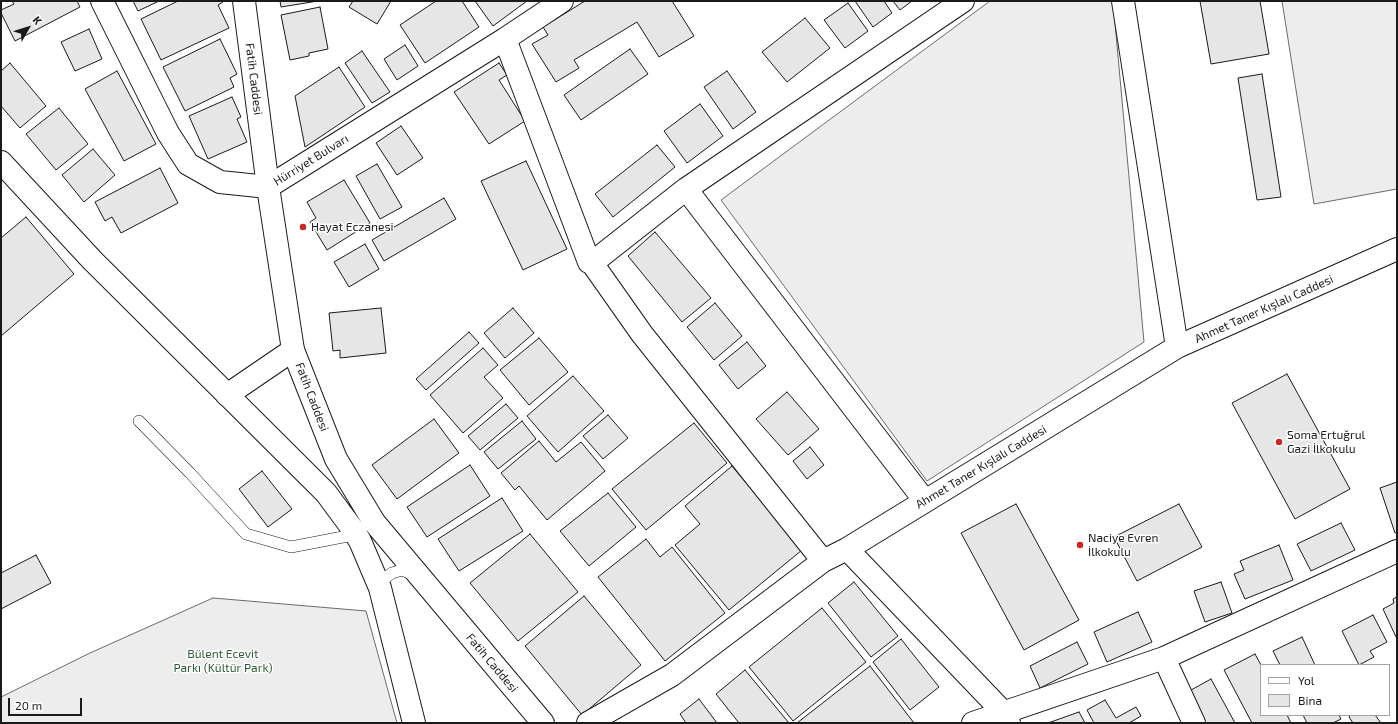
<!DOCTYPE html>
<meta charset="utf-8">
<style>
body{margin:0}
#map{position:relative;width:1398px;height:724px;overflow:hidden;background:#fff;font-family:"Exo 2",sans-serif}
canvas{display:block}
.frame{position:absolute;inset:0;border:2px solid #1a1a1a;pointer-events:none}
.legend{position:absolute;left:1260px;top:664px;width:130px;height:52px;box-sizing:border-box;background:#fff;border:1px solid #a3a3a3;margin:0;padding:5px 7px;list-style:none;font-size:12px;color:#1a1a1a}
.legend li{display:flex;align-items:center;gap:8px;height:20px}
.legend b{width:20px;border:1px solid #a3a3a3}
.north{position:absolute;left:8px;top:8px;width:40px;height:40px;-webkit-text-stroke:3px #fff;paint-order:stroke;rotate:51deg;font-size:11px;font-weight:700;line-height:16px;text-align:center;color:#1a1a1a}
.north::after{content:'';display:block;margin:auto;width:14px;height:18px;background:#1a1a1a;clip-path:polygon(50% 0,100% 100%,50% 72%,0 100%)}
.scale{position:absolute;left:8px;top:698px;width:74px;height:18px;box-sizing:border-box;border:2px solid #1a1a1a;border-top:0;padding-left:5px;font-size:12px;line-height:14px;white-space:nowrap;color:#1a1a1a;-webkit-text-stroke:3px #fff;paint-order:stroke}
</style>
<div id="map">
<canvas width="1398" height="724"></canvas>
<div class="frame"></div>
<ul class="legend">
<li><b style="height:5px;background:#fff"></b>Yol</li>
<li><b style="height:11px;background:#e6e6e6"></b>Bina</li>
</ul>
<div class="north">K</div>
<div class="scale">20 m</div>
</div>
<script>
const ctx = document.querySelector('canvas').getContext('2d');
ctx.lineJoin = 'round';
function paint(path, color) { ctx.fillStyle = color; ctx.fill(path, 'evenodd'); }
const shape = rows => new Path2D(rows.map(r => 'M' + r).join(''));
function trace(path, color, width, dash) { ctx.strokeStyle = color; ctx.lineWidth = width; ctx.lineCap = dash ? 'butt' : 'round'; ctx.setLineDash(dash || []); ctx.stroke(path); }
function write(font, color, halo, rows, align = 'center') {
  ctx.font = font + ' "Exo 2",sans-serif'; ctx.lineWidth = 3; ctx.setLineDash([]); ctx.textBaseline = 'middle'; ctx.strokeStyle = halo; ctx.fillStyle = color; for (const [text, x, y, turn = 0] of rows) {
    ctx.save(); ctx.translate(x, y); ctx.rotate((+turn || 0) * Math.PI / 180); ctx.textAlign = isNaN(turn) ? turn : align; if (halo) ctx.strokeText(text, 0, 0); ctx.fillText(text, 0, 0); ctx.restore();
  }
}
const built = shape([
 [990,1,1113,1,1144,342,927,481,721,200,990,1],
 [1282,1,1397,1,1397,189,1314,204,1282,1],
 [213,598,366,611,397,723,1,723,1,697,90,653,213,598]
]);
paint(built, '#ededed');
trace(built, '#6a6a6a', 1);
const building = shape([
 [12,1,77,1,80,7,15,41,1,13,1,10,14,4,12,1],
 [133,1,159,1,138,11,133,1],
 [178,1,222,1,223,2,218,5,229,28,161,60,141,19,178,1],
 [280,1,318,1,281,7,280,1],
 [353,1,391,1,377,24,349,7,353,1],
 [436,1,462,1,479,27,425,63,400,25,436,1],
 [475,1,527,1,493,26,475,1],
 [585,1,672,1,694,36,659,57,637,22,574,60,579,68,556,82,532,44,548,35,543,27,585,1],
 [855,1,884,1,892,13,873,27,855,1],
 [893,1,912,1,900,10,893,1],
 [1200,1,1260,1,1269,54,1211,64,1200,1],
 [848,3,868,31,845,48,824,20,848,3],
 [320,7,328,49,309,53,309,56,290,60,281,15,320,7],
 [805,18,830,48,787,82,762,52,805,18],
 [89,29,102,59,75,71,61,42,89,29],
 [220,39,237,74,230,78,234,87,185,111,163,67,220,39],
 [405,45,418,66,397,80,384,59,405,45],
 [630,49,648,74,581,120,564,95,630,49],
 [362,51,390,92,372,103,345,63,362,51],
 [10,63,46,106,20,128,1,106,1,71,10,63],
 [499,63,507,75,499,80,525,121,489,144,454,92,499,63],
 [339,67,365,107,305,147,295,96,339,67],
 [117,71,156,144,124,161,85,89,117,71],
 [727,71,756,112,733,129,704,87,727,71],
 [1262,74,1281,197,1257,200,1238,78,1262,74],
 [232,97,241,117,237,119,247,142,208,159,189,116,232,97],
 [700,104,723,136,687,163,664,131,700,104],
 [59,108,88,144,56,170,26,134,59,108],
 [401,126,423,158,397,175,376,143,401,126],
 [657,145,675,167,613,217,595,194,657,145],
 [93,149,115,175,84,202,62,175,93,149],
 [526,161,567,249,523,270,481,181,526,161],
 [377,164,402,207,380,219,356,176,377,164],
 [160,168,178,203,121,233,112,217,105,221,95,202,160,168],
 [344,180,370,223,327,250,310,222,316,218,307,202,344,180],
 [444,198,456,219,384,261,372,240,444,198],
 [26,217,74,274,1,336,1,238,26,217],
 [655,232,711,298,682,322,628,256,655,232],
 [365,244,379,269,349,287,334,262,365,244],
 [715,303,742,336,714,360,687,327,715,303],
 [381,308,386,353,340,358,340,350,333,351,329,313,381,308],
 [513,308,534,333,505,358,484,333,513,308],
 [469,332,479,343,426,390,416,379,469,332],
 [539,338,568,372,529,405,500,370,539,338],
 [747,342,766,366,738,389,719,365,747,342],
 [483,348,498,365,484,377,503,398,463,433,430,395,483,348],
 [1287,374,1350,489,1295,519,1232,403,1287,374],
 [573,376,604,411,558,452,527,416,573,376],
 [787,392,819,429,788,455,756,419,787,392],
 [506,404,518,418,480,450,468,436,506,404],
 [608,415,628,438,603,459,583,436,608,415],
 [434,419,459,453,397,499,372,465,434,419],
 [522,421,536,439,498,469,484,452,522,421],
 [694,423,727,463,646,530,612,489,694,423],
 [539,441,556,462,581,442,605,471,547,520,519,486,515,490,501,473,539,441],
 [810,447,824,465,807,479,793,461,810,447],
 [470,465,490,496,427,537,407,507,470,465],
 [732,466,802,550,729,610,675,545,700,524,685,506,732,466],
 [262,471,292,509,268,527,239,489,262,471],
 [1397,482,1397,532,1395,533,1380,488,1397,482],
 [608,493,636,527,589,566,560,531,608,493],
 [502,498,523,531,459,571,438,539,502,498],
 [1016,504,1079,620,1024,650,961,533,1016,504],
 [1179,504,1202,547,1137,581,1114,537,1179,504],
 [1341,523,1355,550,1311,571,1297,544,1341,523],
 [530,534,578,592,518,641,470,583,530,534],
 [646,539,660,557,672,547,725,613,665,661,598,577,646,539],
 [1279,545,1293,580,1245,599,1234,574,1244,570,1240,561,1279,545],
 [36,555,51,583,1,609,1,573,36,555],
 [854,582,898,636,871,657,828,603,854,582],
 [1221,582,1232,613,1205,622,1194,591,1221,582],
 [584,596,641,665,582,715,525,646,584,596],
 [1397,597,1397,637,1396,637,1383,609,1394,603,1393,599,1397,597],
 [822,608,866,662,793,721,749,667,822,608],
 [1138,612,1152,642,1107,662,1094,632,1138,612],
 [1373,615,1387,642,1370,651,1374,657,1359,665,1342,631,1373,615],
 [1302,637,1315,665,1280,665,1273,651,1302,637],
 [901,639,939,687,910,710,873,662,901,639],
 [1077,642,1088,664,1040,688,1030,666,1077,642],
 [1255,654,1261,665,1261,715,1287,715,1291,723,1252,723,1224,670,1255,654],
 [870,666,914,723,797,723,870,666],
 [745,670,789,723,739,723,716,694,745,670],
 [1211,679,1235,723,1198,723,1182,695,1211,679],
 [699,699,717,723,686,723,680,714,699,699],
 [1105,700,1116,718,1136,707,1141,716,1129,723,1094,723,1087,710,1105,700],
 [1079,712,1085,723,1048,723,1079,712],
 [1303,715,1339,715,1341,719,1333,723,1307,723,1303,715],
 [1351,715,1375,715,1381,723,1353,723,1349,717,1351,715]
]);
paint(building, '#e6e6e6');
trace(building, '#1a1a1a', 1);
const service = shape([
 [139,421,190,473,246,534,291,547,348,536,354,531],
 [380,587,384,579,392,573,402,570,414,575]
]);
const minor = shape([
 [102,1,168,133,188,164,220,182,268,187,505,39,562,1],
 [1123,1,1177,347],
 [505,39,589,262,592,263,642,334,823,561],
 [592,263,686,189],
 [227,395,293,350],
 [925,501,686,189,963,1],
 [847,549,1004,713,1009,723],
 [1164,658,1194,723],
 [588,723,672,675,823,561,847,549,1177,347,1397,249],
 [973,723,1164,658,1397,551]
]);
const tertiary = shape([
 [244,1,268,187,293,350,336,459,374,522,543,723],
 [1,162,92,260,326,493,354,531,360,541,380,588,414,723]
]);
trace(service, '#1a1a1a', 12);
trace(minor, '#1a1a1a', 24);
trace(tertiary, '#1a1a1a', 24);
trace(service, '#fff', 11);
trace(minor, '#fff', 22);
trace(tertiary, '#fff', 22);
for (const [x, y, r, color] of [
 [303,227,4,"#c62828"],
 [1279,442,4,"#c62828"],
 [1080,545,4,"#c62828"]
]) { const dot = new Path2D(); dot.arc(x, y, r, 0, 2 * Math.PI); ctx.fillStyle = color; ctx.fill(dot); trace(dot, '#fff', 1.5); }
write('12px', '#1a1a1a', '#fff', [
 ["Fatih Caddesi",254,79,83],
 ["Hürriyet Bulvarı",311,160,-32],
 ["Ahmet Taner Kışlalı Caddesi",1264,309,-24],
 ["Fatih Caddesi",312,397,69],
 ["Ahmet Taner Kışlalı Caddesi",981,467,-31],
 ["Fatih Caddesi",492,663,50]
]);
write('12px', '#1a1a1a', '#fff', [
 ["Hayat Eczanesi",311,227],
 ["Soma Ertuğrul",1287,435],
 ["Gazi İlkokulu",1287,449],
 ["Naciye Evren",1088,538],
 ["İlkokulu",1088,552]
], 'left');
write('12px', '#2b5a34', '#fff', [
 ["Bülent Ecevit",223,654],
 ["Parkı (Kültür Park)",223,668]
]);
</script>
